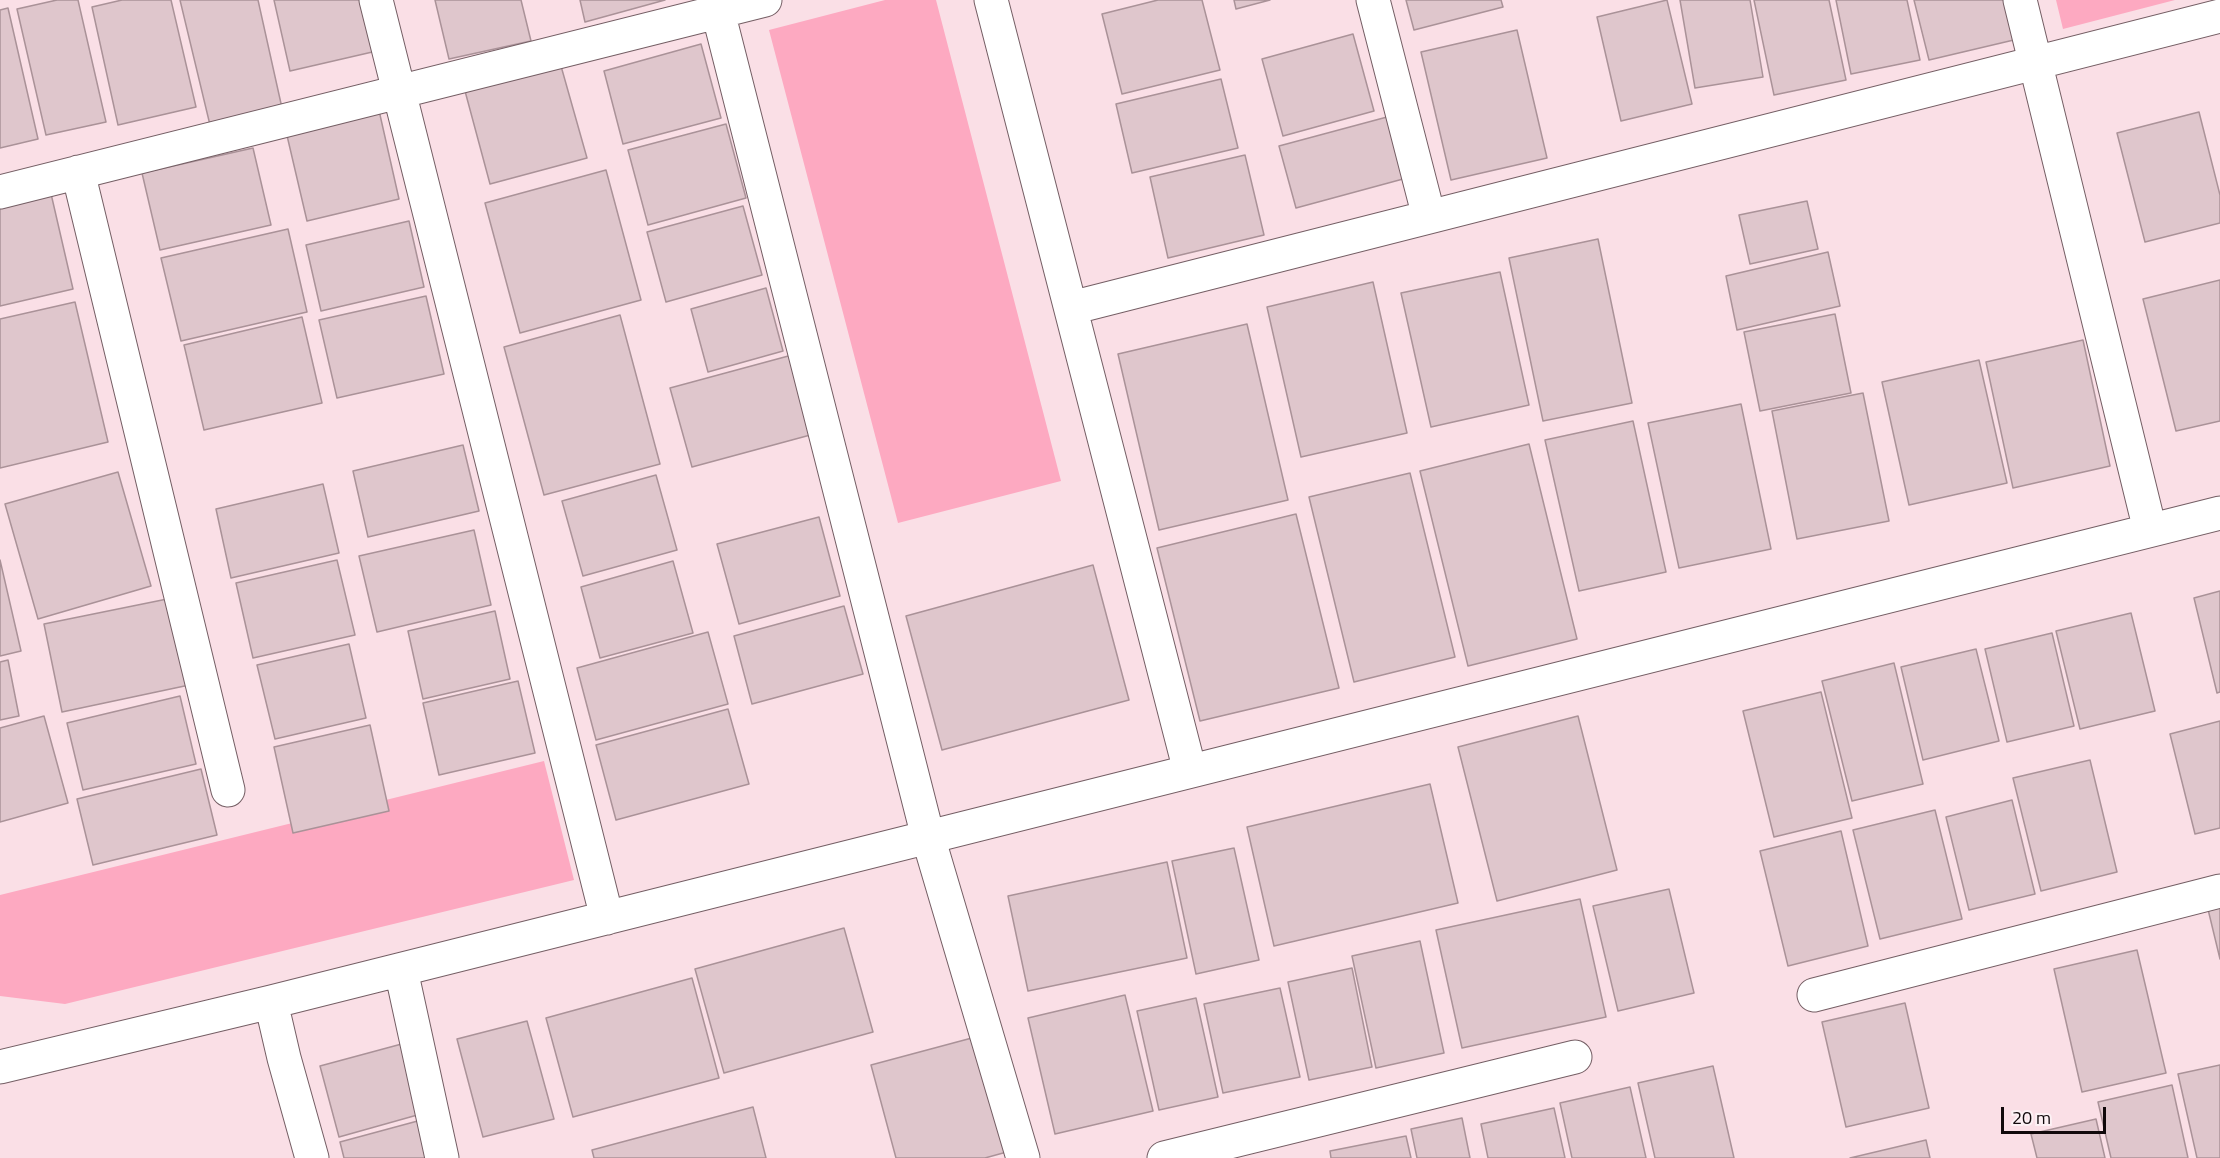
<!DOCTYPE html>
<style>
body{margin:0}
#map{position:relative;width:2220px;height:1158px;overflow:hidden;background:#fadfe6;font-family:"Titillium Web",sans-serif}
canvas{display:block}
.scale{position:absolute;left:2001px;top:1107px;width:105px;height:27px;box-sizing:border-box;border:3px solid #11090b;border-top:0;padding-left:8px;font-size:18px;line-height:21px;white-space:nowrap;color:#11090b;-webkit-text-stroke:4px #fcf1f4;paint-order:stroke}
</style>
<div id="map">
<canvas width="2220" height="1158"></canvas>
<div class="scale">20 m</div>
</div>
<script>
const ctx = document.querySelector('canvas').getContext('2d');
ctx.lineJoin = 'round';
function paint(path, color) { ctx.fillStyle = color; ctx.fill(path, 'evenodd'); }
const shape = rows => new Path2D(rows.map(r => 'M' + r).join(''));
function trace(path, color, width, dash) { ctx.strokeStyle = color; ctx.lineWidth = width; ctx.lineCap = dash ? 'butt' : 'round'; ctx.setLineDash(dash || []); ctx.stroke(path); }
paint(shape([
 [885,0,936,0,1061,481,898,523,769,30],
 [2056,0,2175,0,2063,29],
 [544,761,574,880,65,1004,0,996,0,895]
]), '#fda9c1');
const building = shape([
 [57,0,78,0,106,122,46,135,17,9,57,0],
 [122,0,171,0,196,107,118,125,92,7,122,0],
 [180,0,258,0,282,108,210,125,180,0],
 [274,0,370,0,381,50,290,71,274,0],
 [435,0,521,0,531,41,449,59,435,0],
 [580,0,665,0,585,22,580,0],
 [1158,0,1202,0,1220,70,1122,94,1102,14,1158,0],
 [1234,0,1270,0,1236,9,1234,0],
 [1406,0,1501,0,1503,7,1414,30,1406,0],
 [1667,0,1692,104,1621,121,1597,17,1667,0],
 [1680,0,1750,0,1763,77,1695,88,1680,0],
 [1754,0,1829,0,1846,80,1774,95,1754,0],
 [1836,0,1907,0,1920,60,1851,74,1836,0],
 [1914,0,2009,0,2018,39,1929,60,1914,0],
 [8,8,38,139,0,148,0,10,8,8],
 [1517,30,1547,158,1451,180,1421,52,1517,30],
 [1353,34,1374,111,1283,136,1262,59,1353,34],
 [701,44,721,118,623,144,604,71,701,44],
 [561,66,587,158,490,184,465,91,561,66],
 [1221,79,1238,148,1132,173,1116,104,1221,79],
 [378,106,399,199,307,221,285,127,378,106],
 [2199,112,2220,195,2220,223,2145,242,2117,133,2199,112],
 [1387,117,1403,179,1296,208,1279,146,1387,117],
 [726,124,746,198,648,225,628,150,726,124],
 [253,148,271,225,160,250,142,173,253,148],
 [1245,155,1264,235,1168,258,1150,177,1245,155],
 [606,170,641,300,520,333,485,203,606,170],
 [49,185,73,289,0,306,0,196,49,185],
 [1807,201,1818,249,1750,264,1739,215,1807,201],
 [743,206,762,275,666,302,647,232,743,206],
 [409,221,424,287,321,311,306,245,409,221],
 [288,229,307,312,181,341,161,258,288,229],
 [1598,239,1632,403,1543,421,1509,258,1598,239],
 [1828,252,1840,306,1737,330,1726,276,1828,252],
 [1500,272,1529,405,1431,427,1401,293,1500,272],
 [2220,280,2220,421,2176,431,2143,299,2220,280],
 [1373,282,1407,433,1301,457,1267,307,1373,282],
 [766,288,783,351,708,372,691,309,766,288],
 [426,296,444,374,337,398,319,320,426,296],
 [75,302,108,442,0,468,0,319,75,302],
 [1835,314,1851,393,1760,411,1744,332,1835,314],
 [620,315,660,464,544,495,504,347,620,315],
 [302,317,322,403,204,430,184,345,302,317],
 [1247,324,1288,500,1159,530,1118,354,1247,324],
 [2083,340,2110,466,2013,488,1986,362,2083,340],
 [792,355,814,434,692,467,670,388,792,355],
 [1979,360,2007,483,1909,505,1882,382,1979,360],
 [1863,393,1889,521,1797,539,1772,411,1863,393],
 [1741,404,1771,549,1679,568,1648,423,1741,404],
 [1633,421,1666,572,1579,591,1545,440,1633,421],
 [1529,444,1577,639,1468,666,1420,471,1529,444],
 [463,445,479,511,368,537,353,471,463,445],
 [118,472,151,586,38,619,5,504,118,472],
 [1410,473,1455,657,1354,682,1309,497,1410,473],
 [656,475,677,550,583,576,562,501,656,475],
 [323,484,339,553,231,578,216,509,323,484],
 [1296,514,1339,688,1200,721,1157,548,1296,514],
 [819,517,840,596,739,624,717,544,819,517],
 [474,530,491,605,377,632,359,556,474,530],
 [0,560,21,651,0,656,0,560],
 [337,560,355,635,253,658,236,583,337,560],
 [673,561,693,633,600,658,581,587,673,561],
 [1093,565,1129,700,942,750,906,616,1093,565],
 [2220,591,2220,692,2217,693,2194,598,2220,591],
 [177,597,194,684,62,712,44,624,177,597],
 [844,606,863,674,752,704,734,636,844,606],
 [495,611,510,679,423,699,408,631,495,611],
 [2131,613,2155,711,2080,729,2056,631,2131,613],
 [708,632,728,704,596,740,577,668,708,632],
 [2052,633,2074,726,2007,742,1985,649,2052,633],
 [349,644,366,718,275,739,257,665,349,644],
 [1976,649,1999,741,1923,760,1901,667,1976,649],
 [8,660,19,716,0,720,0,662,8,660],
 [1894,663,1923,784,1852,801,1822,681,1894,663],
 [518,681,535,753,439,775,423,703,518,681],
 [1821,692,1852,818,1774,837,1743,711,1821,692],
 [180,696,196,764,83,790,67,723,180,696],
 [728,709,749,784,616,820,596,745,728,709],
 [44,716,68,803,0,822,0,728,44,716],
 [1578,716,1617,870,1497,901,1458,747,1578,716],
 [2220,721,2220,828,2195,834,2170,734,2220,721],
 [370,725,389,811,293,833,274,747,370,725],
 [2090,760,2117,872,2041,891,2013,778,2090,760],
 [201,769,217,835,93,865,77,799,201,769],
 [1430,784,1458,903,1274,946,1247,827,1430,784],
 [2012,800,2035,894,1969,910,1946,817,2012,800],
 [1935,810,1962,919,1880,939,1853,830,1935,810],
 [1841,831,1868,946,1788,966,1760,851,1841,831],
 [1234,848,1259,960,1196,974,1172,861,1234,848],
 [1167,862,1187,958,1028,991,1008,896,1167,862],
 [1669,889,1694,993,1618,1011,1593,906,1669,889],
 [2220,897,2220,959,2206,901,2220,897],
 [1580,899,1606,1017,1462,1048,1436,930,1580,899],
 [844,928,873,1032,724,1073,695,969,844,928],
 [1420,941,1444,1053,1376,1068,1352,956,1420,941],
 [2137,950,2166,1073,2082,1092,2054,969,2137,950],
 [1352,968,1372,1067,1309,1080,1288,982,1352,968],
 [692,978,719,1078,573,1117,546,1018,692,978],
 [1280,988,1300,1077,1223,1093,1204,1004,1280,988],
 [1125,995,1153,1111,1055,1134,1028,1018,1125,995],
 [1196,998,1218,1097,1159,1110,1137,1011,1196,998],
 [1905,1003,1929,1108,1846,1127,1822,1022,1905,1003],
 [527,1021,554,1119,483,1137,457,1039,527,1021],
 [983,1035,1014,1150,985,1158,896,1158,871,1065,983,1035],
 [409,1042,428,1112,339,1137,320,1066,409,1042],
 [2220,1065,2220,1158,2197,1158,2178,1074,2220,1065],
 [1713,1066,1734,1158,1655,1158,1638,1083,1713,1066],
 [2172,1085,2188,1158,2111,1158,2098,1102,2172,1085],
 [1630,1087,1646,1158,1572,1158,1560,1103,1630,1087],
 [753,1107,766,1158,594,1158,592,1150,753,1107],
 [1554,1108,1565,1158,1488,1158,1481,1124,1554,1108],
 [1462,1118,1470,1158,1417,1158,1411,1129,1462,1118],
 [425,1119,435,1158,344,1158,340,1142,425,1119],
 [2096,1119,2105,1158,2037,1158,2031,1134,2096,1119],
 [1406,1136,1411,1158,1331,1158,1330,1151,1406,1136],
 [1926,1140,1930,1158,1850,1158,1926,1140]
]);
paint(building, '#dfc6cc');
trace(building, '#aa9298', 1.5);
const minor = shape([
 [376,0,607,918],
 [715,0,928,837,1023,1158],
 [991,0,1190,771],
 [1373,0,1429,217],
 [2020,0,2150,530],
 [78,172,228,790],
 [0,192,765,0],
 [1071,308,2220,16],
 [401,970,442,1158],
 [1814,995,2220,891],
 [271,1002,284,1058,312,1158],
 [0,1067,271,1002,2220,513],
 [1164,1158,1575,1057]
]);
trace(minor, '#745e64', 35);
trace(minor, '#fff', 33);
</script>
